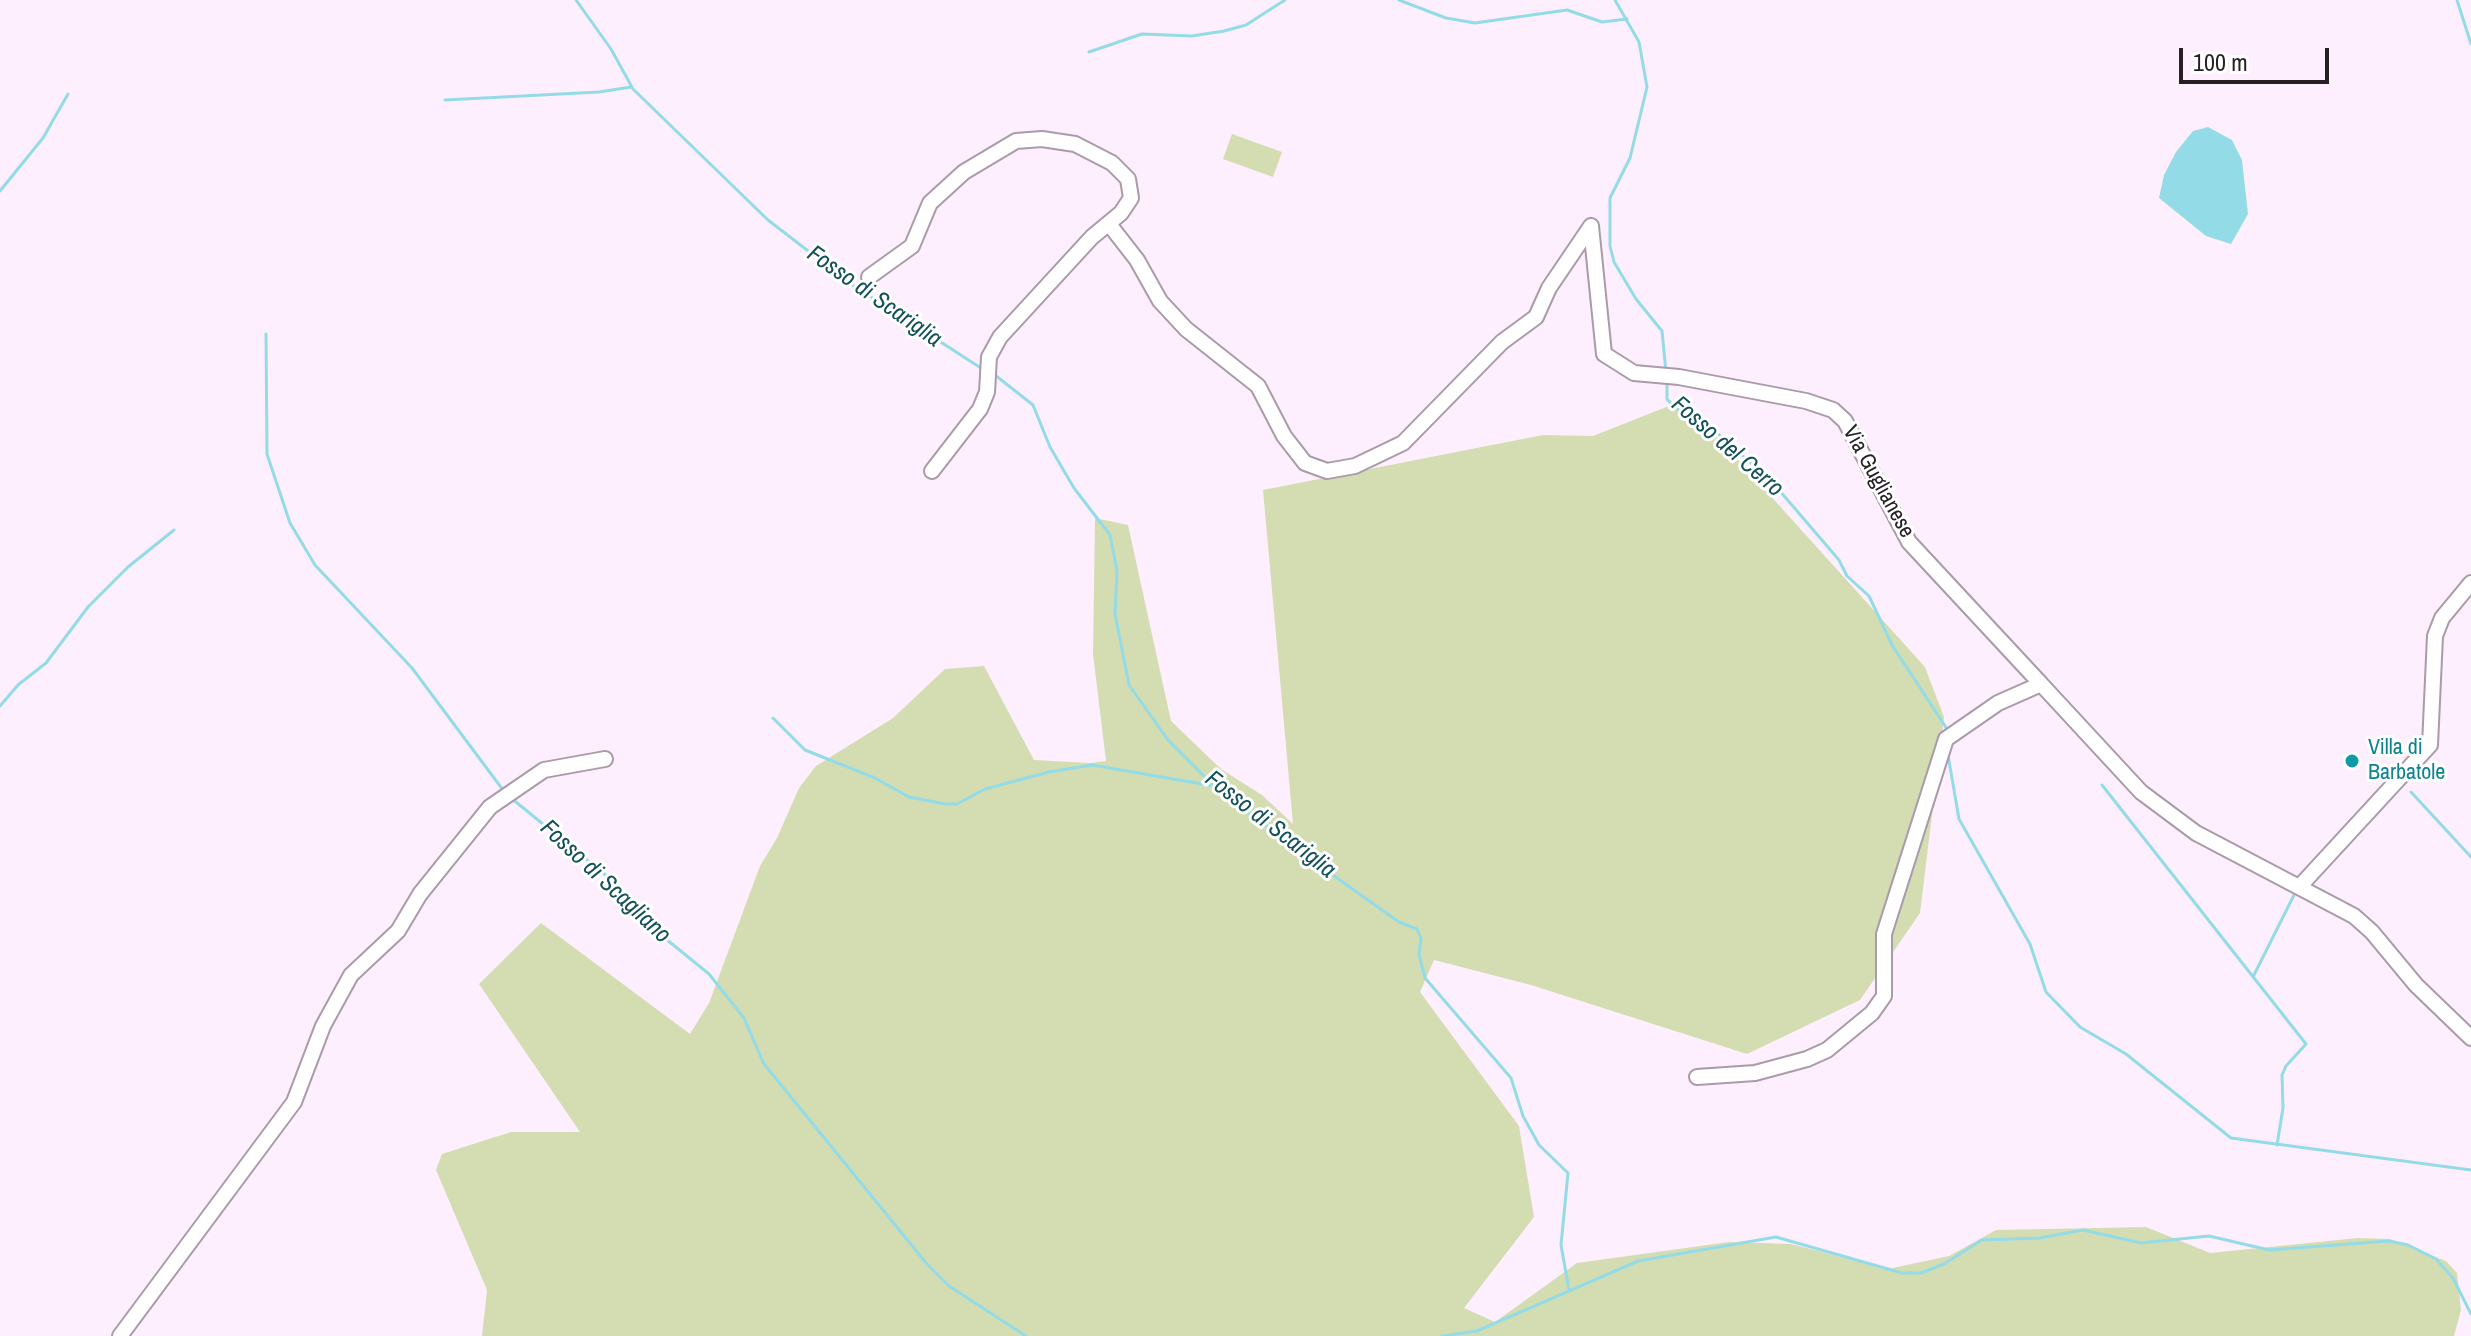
<!DOCTYPE html>
<style>
body{margin:0}
#map{position:relative;width:2471px;height:1336px;overflow:hidden;background:#feeffe;font-family:"Archivo Narrow",sans-serif}
canvas{display:block}
.scale{position:absolute;left:2179px;top:48px;width:150px;height:36px;box-sizing:border-box;border:4px solid #262025;border-top:0;padding-left:10px;font-size:24px;line-height:28px;white-space:nowrap;color:#262025;-webkit-text-stroke:6px #fff;paint-order:stroke}
</style>
<div id="map">
<canvas width="2471" height="1336"></canvas>
<div class="scale">100 m</div>
</div>
<script>
const ctx = document.querySelector('canvas').getContext('2d');
ctx.lineJoin = 'round';
function paint(path, color) { ctx.fillStyle = color; ctx.fill(path, 'evenodd'); }
const shape = rows => new Path2D(rows.map(r => 'M' + r).join(''));
function trace(path, color, width, dash) { ctx.strokeStyle = color; ctx.lineWidth = width; ctx.lineCap = dash ? 'butt' : 'round'; ctx.setLineDash(dash || []); ctx.stroke(path); }
function write(font, color, halo, rows, align = 'center') {
  ctx.font = font + ' "Archivo Narrow",sans-serif'; ctx.lineWidth = 6; ctx.setLineDash([]); ctx.textBaseline = 'middle'; ctx.strokeStyle = halo; ctx.fillStyle = color; for (const [text, x, y, turn = 0] of rows) {
    ctx.save(); ctx.translate(x, y); ctx.rotate((+turn || 0) * Math.PI / 180); ctx.textAlign = isNaN(turn) ? turn : align; if (halo) ctx.strokeText(text, 0, 0); ctx.fillText(text, 0, 0); ctx.restore();
  }
}
paint(shape([
 [1232,134,1282,152,1273,177,1223,159],
 [1684,400,1925,667,1944,717,1920,913,1860,1000,1747,1054,1531,985,1434,960,1420,992,1519,1126,1534,1217,1464,1308,1495,1322,1577,1263,1729,1242,1791,1244,1888,1269,1949,1256,1996,1230,2146,1227,2210,1253,2358,1238,2390,1239,2446,1261,2457,1273,2461,1310,2454,1336,482,1336,487,1290,436,1170,442,1154,511,1132,580,1132,479,984,541,923,690,1034,709,1003,760,866,777,838,799,788,816,766,893,718,945,669,984,666,1034,760,1090,763,1106,761,1093,654,1095,518,1128,525,1171,721,1221,769,1262,795,1293,824,1263,490,1543,435,1593,436]
]), '#d4ddb2');
paint(shape([
 [2208,127,2232,140,2242,160,2248,214,2231,244,2206,236,2159,198,2164,175,2176,152,2193,131]
]), '#93dbe7');
trace(shape([
 [576,0,611,49,633,89,768,220,851,284,984,370],
 [1399,0,1446,18,1475,23,1567,10,1602,22,1627,19],
 [1615,0,1639,42,1647,87,1630,158,1610,198,1610,246,1614,262,1636,299,1662,331,1666,372],
 [2457,0,2471,44],
 [1089,52,1142,34,1192,36,1224,31,1246,25,1285,0],
 [445,100,599,92,631,87],
 [0,191,43,138,68,94],
 [266,334,267,454,290,523,315,565,412,668,503,790],
 [995,375,1033,405,1050,447,1074,488,1110,535,1117,571,1115,614,1129,685,1168,740,1214,786,1296,849,1399,922,1417,929,1421,938,1419,955,1425,978,1511,1078,1523,1116,1539,1145,1568,1173,1561,1245,1569,1290],
 [1667,380,1667,399,1673,406,1707,424,1773,483,1839,560,1847,576,1869,596,1892,645,1947,729],
 [0,706,18,685,46,663,88,607,128,567,174,530],
 [773,718,805,750,875,778,909,797,945,804,957,804,985,789,1049,772,1092,765,1214,786],
 [1948,755,1959,819,2030,944,2046,992,2080,1027,2126,1054,2231,1138,2471,1170],
 [2102,785,2306,1044,2286,1066,2282,1075,2283,1108,2277,1145],
 [2411,792,2471,857],
 [511,798,608,877,666,939,709,974,744,1018,764,1064,927,1264,949,1286,1026,1336],
 [2253,977,2296,891],
 [1442,1336,1477,1331,1638,1261,1776,1237,1902,1273,1921,1273,1944,1264,1982,1240,2040,1238,2083,1230,2141,1243,2209,1236,2269,1250,2389,1241,2408,1245,2436,1259,2453,1278,2471,1314]
]), '#93dbe7', 3);
const minor = shape([
 [1109,224,1137,260,1160,301,1186,329,1258,386,1284,436,1305,463,1327,471,1355,466,1403,443,1502,342,1536,317,1549,288,1591,226],
 [1591,226,1604,354,1634,373,1679,377,1806,401,1833,410,1845,421,1909,542,2041,684],
 [869,277,912,246,930,203,964,172,1016,141,1042,139,1075,144,1112,163,1128,179,1131,198,1121,213,1092,237,1000,337,989,357,987,392,980,409,932,471],
 [2301,885,2430,745,2435,636,2442,618,2471,583],
 [1697,1077,1755,1073,1807,1059,1827,1050,1872,1013,1884,996,1884,934,1946,739,1998,703,2041,684,2141,792,2196,833,2354,916,2372,932,2416,985,2471,1038],
 [120,1336,294,1102,323,1026,351,975,398,931,420,894,490,807,544,770,605,759]
]);
trace(minor, '#aa9ba9', 18);
trace(minor, '#fff', 14);
for (const [x, y, r, color] of [
 [2352,761,8,"#0f9aa8"]
]) { const dot = new Path2D(); dot.arc(x, y, r, 0, 2 * Math.PI); ctx.fillStyle = color; ctx.fill(dot); trace(dot, '#fff', 3); }
write('22px', '#262025', '#fff', [
 ["Via Guglianese",1878,482,61]
]);
write('22px', '#0d838f', '#fff', [
 ["Villa di",2368,748],
 ["Barbatole",2368,773]
], 'left');
write('italic 24px', '#12515a', '#fff', [
 ["Fosso di Scariglia",874,297,35],
 ["Fosso del Cerro",1727,447,41],
 ["Fosso di Scariglia",1270,825,38],
 ["Fosso di Scagliano",605,882,43]
]);
</script>
